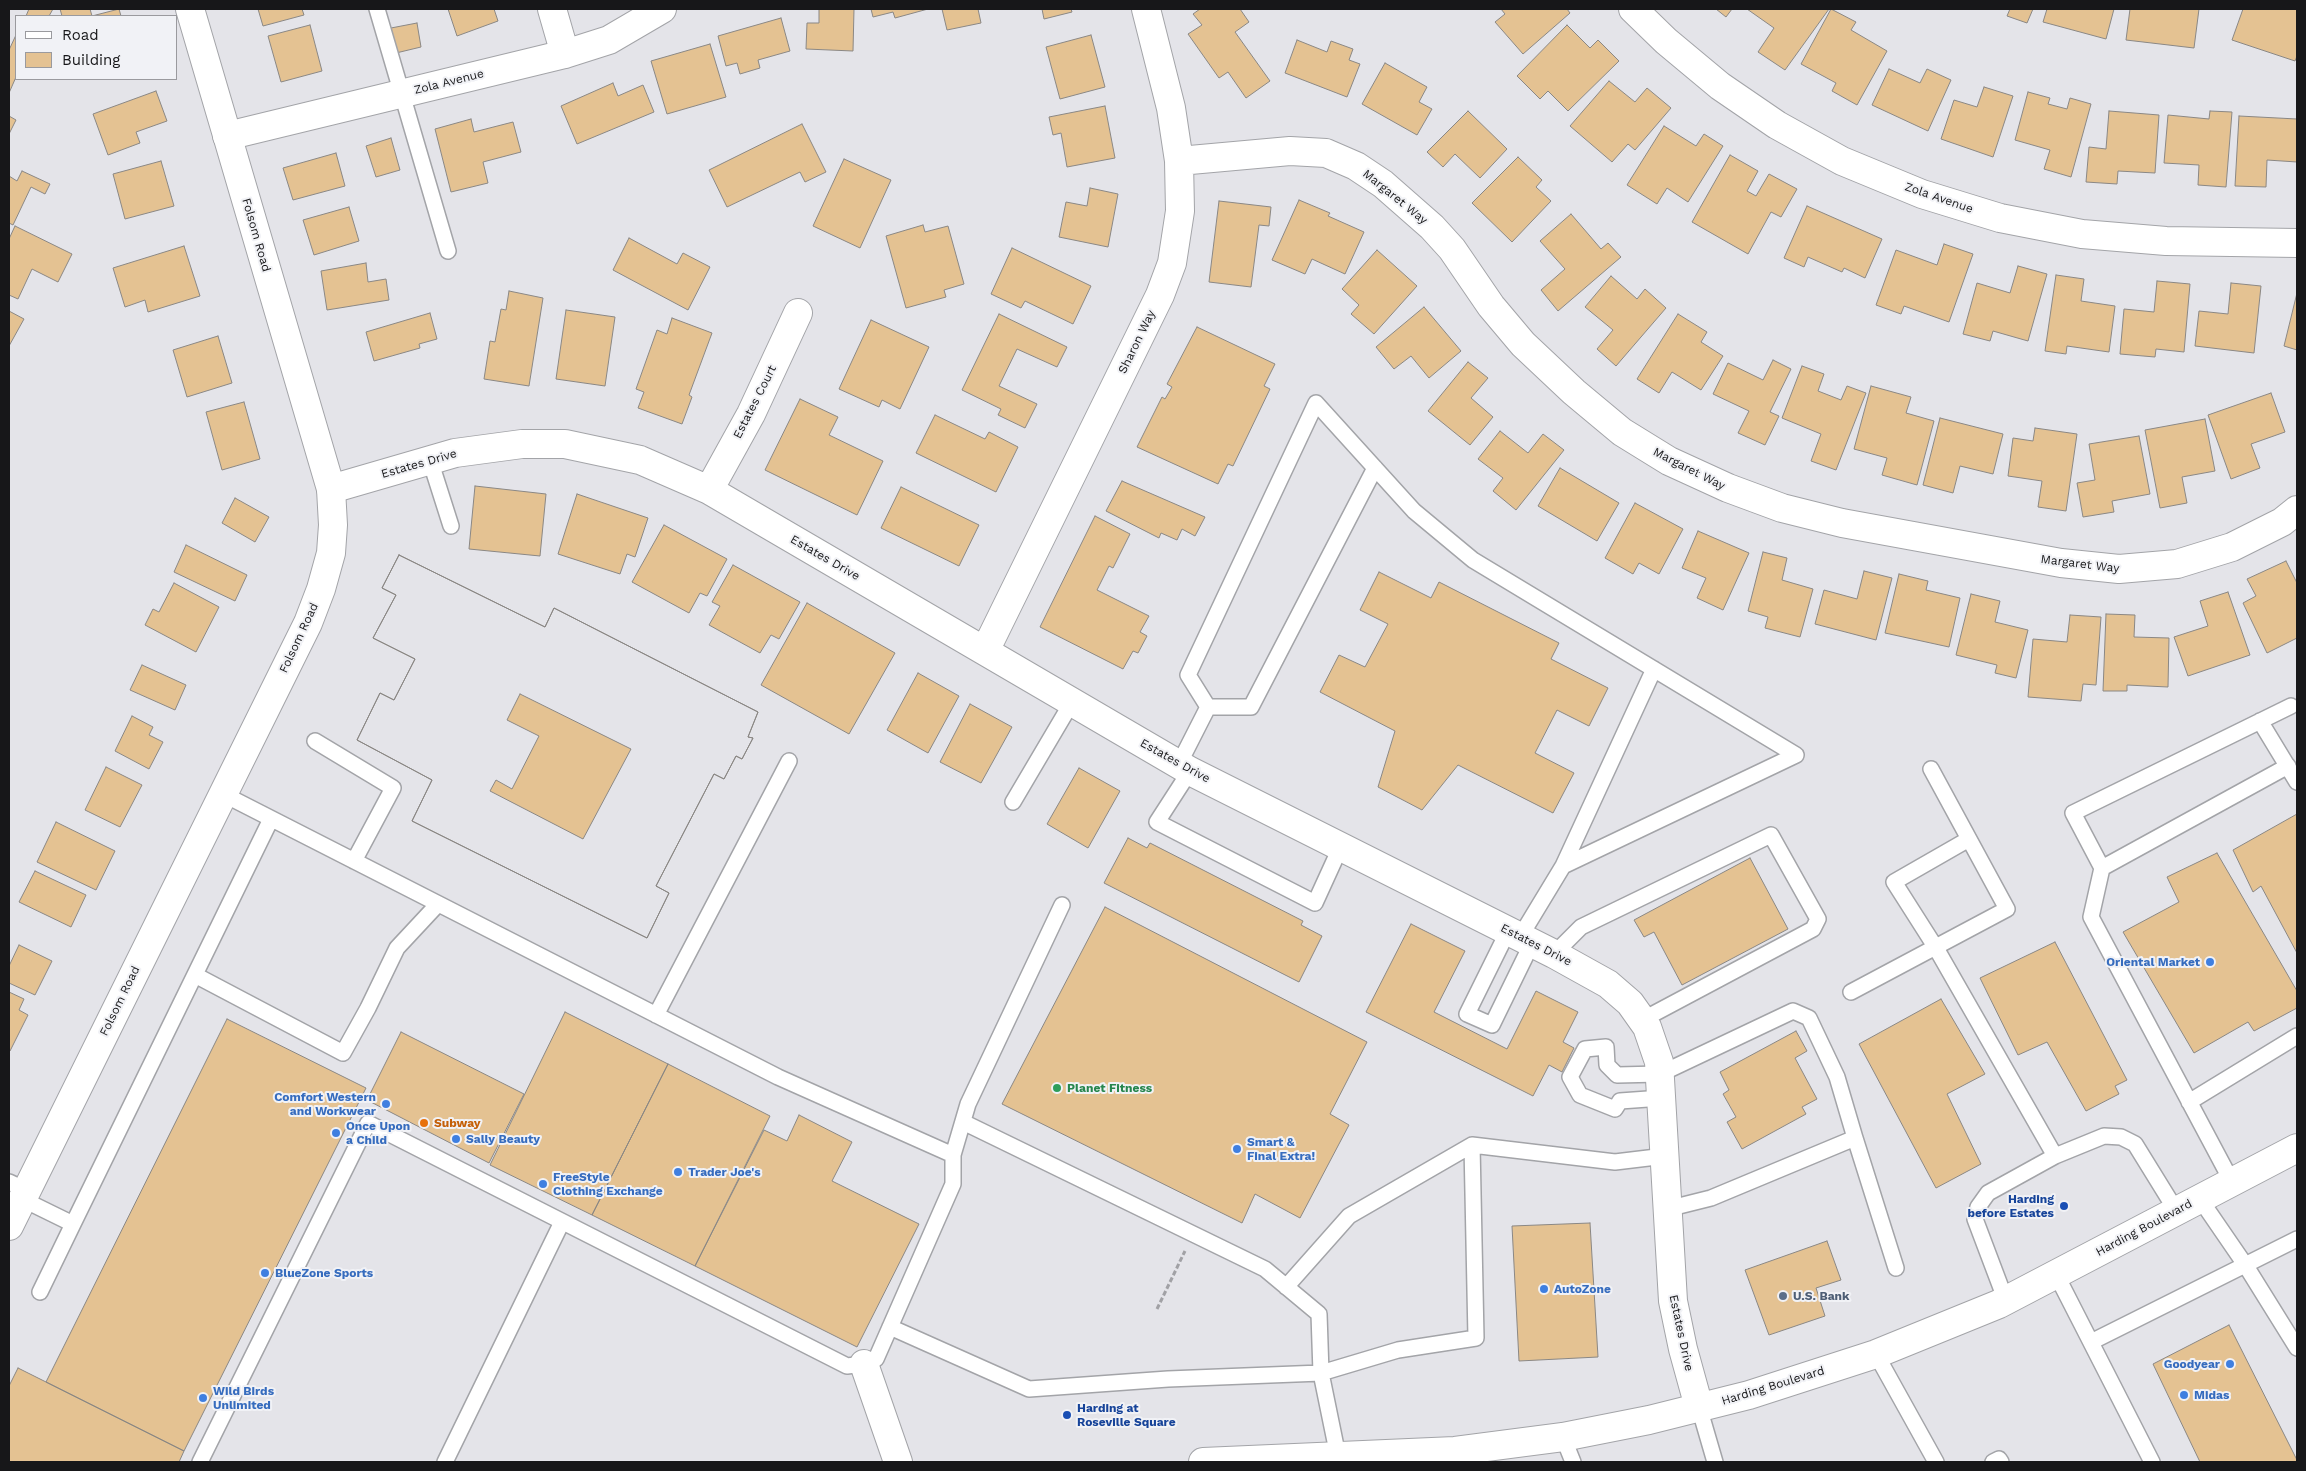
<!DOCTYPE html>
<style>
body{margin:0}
#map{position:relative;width:2306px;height:1471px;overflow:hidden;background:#e4e4e9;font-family:"Work Sans",sans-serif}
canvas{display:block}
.frame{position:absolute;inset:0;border:10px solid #171719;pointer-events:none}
.legend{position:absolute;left:15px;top:15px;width:162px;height:65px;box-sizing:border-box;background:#f1f2f6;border:1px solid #9a9a9e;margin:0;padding:6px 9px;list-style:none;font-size:15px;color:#171719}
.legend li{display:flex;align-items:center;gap:10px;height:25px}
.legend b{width:25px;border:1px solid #9a9a9e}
</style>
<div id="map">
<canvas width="2306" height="1471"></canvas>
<div class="frame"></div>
<ul class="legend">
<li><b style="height:6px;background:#fff"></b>Road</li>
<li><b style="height:14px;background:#e4c292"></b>Building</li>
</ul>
</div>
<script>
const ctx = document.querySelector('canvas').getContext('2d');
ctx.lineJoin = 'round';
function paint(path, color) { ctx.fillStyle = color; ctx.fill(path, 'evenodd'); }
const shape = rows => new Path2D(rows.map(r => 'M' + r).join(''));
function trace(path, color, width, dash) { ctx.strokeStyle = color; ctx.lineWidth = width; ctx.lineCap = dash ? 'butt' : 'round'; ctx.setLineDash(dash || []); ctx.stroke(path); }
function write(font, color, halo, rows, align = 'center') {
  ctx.font = font + ' "Work Sans",sans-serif'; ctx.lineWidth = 4; ctx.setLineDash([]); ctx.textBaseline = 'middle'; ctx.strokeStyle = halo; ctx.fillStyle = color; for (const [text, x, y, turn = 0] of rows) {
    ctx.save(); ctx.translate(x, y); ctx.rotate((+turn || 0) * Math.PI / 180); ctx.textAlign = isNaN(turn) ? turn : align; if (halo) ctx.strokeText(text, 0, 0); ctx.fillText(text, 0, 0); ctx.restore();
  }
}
const building = shape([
 [29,9,53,9,49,16,26,16,29,9],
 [60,9,90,9,92,16,119,9,121,16,62,16,60,9],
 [258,9,302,9,304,15,263,26,258,9],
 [448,9,494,9,498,21,457,36,448,9],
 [819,9,854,9,853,51,806,49,807,23,819,23,819,9],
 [871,9,928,9,895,18,893,12,873,17,871,9],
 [942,9,978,9,981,23,947,30,942,9],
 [1042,9,1071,9,1072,12,1044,19,1042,9],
 [1200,9,1240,9,1249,22,1235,32,1270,81,1246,98,1228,72,1219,78,1188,34,1202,25,1193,14,1200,9],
 [1501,9,1567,9,1570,13,1523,54,1495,22,1505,14,1501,9],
 [1716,9,1732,9,1726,17,1716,9],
 [1747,9,1829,9,1785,70,1758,52,1774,28,1747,9],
 [1831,9,1856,22,1851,30,1887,51,1857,105,1832,91,1836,83,1801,64,1831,9],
 [2010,9,2033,9,2027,23,2007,16,2010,9],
 [2047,9,2114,9,2106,39,2043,22,2047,9],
 [2130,9,2199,9,2194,48,2126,40,2130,9],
 [2243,9,2297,9,2297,56,2295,61,2232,40,2243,9],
 [781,18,790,51,758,60,760,68,740,74,737,63,726,66,718,36,781,18],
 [417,23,421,47,396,53,391,28,417,23],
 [310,25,322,71,281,82,268,36,310,25],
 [1567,25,1590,48,1598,40,1619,61,1568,111,1548,91,1540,99,1517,76,1567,25],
 [16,35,16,77,9,93,9,50,16,35],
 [1091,35,1105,87,1060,99,1046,47,1091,35],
 [1297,40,1327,52,1331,41,1353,49,1349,60,1360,64,1347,97,1285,73,1297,40],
 [710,44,726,97,667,114,651,61,710,44],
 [1385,63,1427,87,1419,102,1432,109,1417,135,1362,104,1385,63],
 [1889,69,1920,83,1927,69,1951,80,1928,131,1872,105,1889,69],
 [1609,81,1635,102,1647,88,1671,108,1635,150,1628,144,1612,162,1570,126,1609,81],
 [613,83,618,96,643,85,654,112,577,144,561,106,613,83],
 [1984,87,2013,96,1993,157,1941,139,1954,100,1977,107,1984,87],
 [156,91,167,121,136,132,140,143,108,155,93,114,156,91],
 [2028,92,2050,98,2048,104,2067,109,2070,98,2091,104,2071,177,2044,169,2050,150,2015,140,2028,92],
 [1105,106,1115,158,1067,167,1061,133,1053,135,1049,117,1105,106],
 [1468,111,1507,149,1480,178,1455,154,1443,167,1427,152,1468,111],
 [2109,111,2159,115,2155,173,2118,171,2117,184,2086,182,2089,147,2106,149,2109,111],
 [2210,111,2232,112,2226,187,2198,185,2199,165,2164,163,2168,115,2209,119,2210,111],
 [9,116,16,120,9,134,9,116],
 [2239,116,2297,119,2297,162,2267,160,2266,187,2235,186,2239,116],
 [471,119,474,132,513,122,521,152,483,162,488,183,451,192,435,129,471,119],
 [802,124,826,172,805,182,800,172,727,207,709,170,802,124],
 [1664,126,1696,146,1704,134,1723,146,1688,202,1667,188,1657,204,1627,185,1664,126],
 [391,138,400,170,376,177,366,146,391,138],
 [336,153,345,186,293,200,283,168,336,153],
 [1730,155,1758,171,1747,191,1756,196,1769,174,1797,189,1781,217,1771,212,1748,254,1692,222,1730,155],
 [1518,157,1542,180,1536,187,1551,201,1512,242,1472,203,1518,157],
 [844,159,891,180,860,248,813,226,844,159],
 [161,161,174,206,125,219,113,174,161,161],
 [22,171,50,184,45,194,31,187,13,225,9,223,9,176,17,181,22,171],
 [1090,188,1118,194,1108,247,1059,237,1066,202,1087,206,1090,188],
 [1299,200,1330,213,1328,216,1364,232,1345,274,1312,259,1305,274,1272,260,1299,200],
 [1219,201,1271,207,1269,226,1259,225,1251,287,1209,282,1219,201],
 [1807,206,1882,239,1865,278,1844,268,1842,272,1808,257,1804,267,1784,258,1807,206],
 [349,207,359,241,314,255,303,220,349,207],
 [1571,214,1601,249,1608,243,1621,257,1558,311,1541,290,1565,269,1540,241,1571,214],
 [923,225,925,232,948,226,964,284,944,290,946,297,906,308,886,236,923,225],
 [15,226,72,254,58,282,32,269,18,299,9,295,9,239,15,226],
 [629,238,677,264,683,253,710,267,688,310,613,270,629,238],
 [1944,244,1973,254,1949,322,1904,306,1901,314,1876,305,1896,250,1937,265,1944,244],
 [184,246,200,296,148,312,145,300,125,307,113,268,184,246],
 [1012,248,1091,286,1073,324,1025,301,1021,308,991,294,1012,248],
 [1377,250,1417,286,1374,334,1351,314,1359,305,1342,289,1377,250],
 [366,263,368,282,386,279,389,300,327,310,321,271,366,263],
 [2018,266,2047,274,2028,341,1993,331,1990,341,1963,334,1977,283,2010,293,2018,266],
 [2056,275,2084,279,2081,301,2115,306,2109,352,2067,346,2066,354,2045,351,2056,275],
 [1611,276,1637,299,1645,289,1666,308,1616,366,1597,349,1613,330,1585,307,1611,276],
 [2157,281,2190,284,2184,352,2156,349,2155,357,2120,354,2124,309,2154,312,2157,281],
 [2231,283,2261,286,2254,353,2195,346,2199,311,2228,314,2231,283],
 [509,291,543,298,529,386,484,379,490,341,495,342,501,309,506,310,509,291],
 [2297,293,2297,350,2284,346,2297,293],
 [1424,307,1461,351,1429,378,1411,356,1394,369,1376,347,1424,307],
 [566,310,615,317,605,386,556,379,566,310],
 [9,311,24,319,9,346,9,311],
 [430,313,437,339,419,344,420,348,374,361,366,332,430,313],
 [999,314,1067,347,1057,367,1017,349,999,386,1037,404,1025,428,998,415,1001,409,962,390,999,314],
 [1678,314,1707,332,1701,342,1723,356,1701,390,1672,372,1659,393,1637,379,1678,314],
 [672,318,712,333,689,395,692,397,682,424,638,408,644,392,636,389,657,330,667,334,672,318],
 [871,320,929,347,900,409,882,400,879,407,839,389,871,320],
 [1197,327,1275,364,1264,386,1270,389,1233,466,1228,464,1218,484,1137,447,1162,397,1165,399,1172,387,1167,384,1197,327],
 [218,336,232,383,187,397,173,350,218,336],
 [1773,360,1791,369,1770,412,1779,416,1765,445,1738,433,1749,411,1713,394,1728,363,1763,380,1773,360],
 [1468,362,1488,378,1471,398,1493,417,1470,445,1428,411,1468,362],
 [1802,366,1824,374,1818,391,1841,400,1847,386,1866,393,1836,470,1811,461,1821,434,1782,418,1802,366],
 [1871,386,1911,397,1906,413,1934,421,1917,485,1882,475,1887,458,1854,449,1871,386],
 [2271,393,2285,432,2251,444,2260,468,2231,479,2208,415,2271,393],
 [800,399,838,417,829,435,883,461,857,515,765,470,800,399],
 [244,402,260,459,222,470,206,412,244,402],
 [935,415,985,439,989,432,1018,447,996,492,916,453,935,415],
 [1940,418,2003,434,1993,474,1960,466,1953,493,1923,485,1940,418],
 [2205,419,2215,471,2182,477,2187,503,2160,508,2145,430,2205,419],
 [2035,428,2077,434,2066,511,2038,507,2042,481,2008,476,2013,438,2033,441,2035,428],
 [1500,431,1528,453,1543,434,1564,450,1516,510,1493,491,1503,478,1478,459,1500,431],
 [2139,436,2150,494,2112,501,2114,512,2083,517,2077,483,2095,480,2089,444,2139,436],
 [1560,468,1619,503,1597,541,1538,506,1560,468],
 [1122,481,1205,517,1195,536,1182,529,1177,540,1161,533,1159,538,1106,511,1122,481],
 [475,486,546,494,540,556,469,549,475,486],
 [901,487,979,525,959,566,881,528,901,487],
 [577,494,648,518,635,557,627,554,620,574,558,554,577,494],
 [235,498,269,517,255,542,222,523,235,498],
 [1635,503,1683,529,1659,574,1639,563,1633,574,1605,558,1635,503],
 [1095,516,1130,534,1113,568,1109,566,1097,590,1149,616,1140,632,1147,636,1138,653,1133,651,1123,669,1040,627,1095,516],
 [664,525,727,559,707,596,700,593,689,613,632,582,664,525],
 [1698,531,1749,553,1723,610,1697,598,1706,578,1682,568,1698,531],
 [186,545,247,575,235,601,174,572,186,545],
 [1763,552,1787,558,1782,580,1813,589,1800,637,1765,628,1768,617,1748,611,1763,552],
 [399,555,545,627,554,608,758,712,748,737,753,738,742,759,736,756,724,779,714,774,656,886,669,893,647,938,412,821,432,780,357,740,380,693,394,700,415,659,373,638,396,595,382,588,399,555],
 [520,694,631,749,583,839,490,791,496,780,512,789,539,736,507,720,520,694],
 [399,555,545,627,554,608,758,712,748,737,753,738,742,759,736,756,724,779,714,774,656,886,669,893,647,938,412,821,432,780,357,740,380,693,394,700,415,659,373,638,396,595,382,588,399,555],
 [2286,561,2297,583,2297,638,2267,653,2243,603,2256,596,2247,579,2286,561],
 [733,565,800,602,779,639,771,635,760,653,709,625,720,606,712,602,733,565],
 [1864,571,1892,578,1876,640,1815,624,1824,590,1857,599,1864,571],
 [1379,572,1431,598,1439,582,1559,643,1551,659,1608,688,1589,726,1557,710,1535,753,1574,773,1553,813,1458,765,1422,810,1378,787,1395,731,1320,692,1339,655,1365,667,1388,624,1360,610,1379,572],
 [1899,574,1928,581,1926,590,1960,598,1949,647,1885,633,1899,574],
 [174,583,219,607,196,652,145,625,153,609,159,612,174,583],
 [2228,592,2250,655,2188,676,2174,637,2208,626,2200,601,2228,592],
 [1971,594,2000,601,1995,622,2028,630,2016,678,1995,673,1997,665,1956,655,1971,594],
 [807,603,895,653,849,734,761,685,807,603],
 [2106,614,2135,615,2134,637,2169,638,2168,687,2127,685,2127,691,2103,691,2106,614],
 [2070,615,2101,617,2096,685,2083,684,2081,701,2028,697,2033,639,2067,642,2070,615],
 [142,665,186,685,175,710,130,690,142,665],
 [918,673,959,696,928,753,887,730,918,673],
 [970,704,1012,727,981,783,940,762,970,704],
 [132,716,153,727,149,735,163,742,149,769,115,751,132,716],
 [106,767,142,785,120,827,85,810,106,767],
 [1079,768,1120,791,1088,848,1047,824,1079,768],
 [2297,814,2297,953,2261,886,2253,892,2233,850,2297,814],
 [56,822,115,851,96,890,37,862,56,822],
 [1128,838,1147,848,1150,843,1303,921,1301,925,1322,936,1299,982,1104,883,1128,838],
 [2217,853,2297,991,2297,1008,2254,1031,2248,1022,2194,1053,2123,932,2179,902,2167,877,2217,853],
 [1750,858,1788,929,1682,985,1654,932,1644,937,1634,920,1750,858],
 [35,871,86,895,71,927,19,902,35,871],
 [1105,907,1367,1042,1330,1114,1349,1125,1300,1218,1255,1194,1242,1223,1002,1104,1105,907],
 [1411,924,1465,951,1434,1012,1507,1049,1536,991,1578,1012,1563,1042,1574,1048,1562,1072,1549,1065,1533,1096,1366,1012,1411,924],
 [2055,942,2127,1080,2115,1086,2119,1094,2086,1111,2047,1042,2018,1055,1980,978,2055,942],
 [19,945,52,961,35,995,9,983,9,966,19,945],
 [9,992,24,999,19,1010,28,1015,10,1051,9,1050,9,992],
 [1941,999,1985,1074,1947,1094,1981,1164,1936,1188,1859,1044,1941,999],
 [565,1012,668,1064,592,1215,490,1165,565,1012],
 [227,1019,366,1088,184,1451,46,1382,227,1019],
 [1796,1031,1807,1051,1795,1058,1817,1099,1802,1107,1806,1114,1742,1149,1727,1122,1736,1117,1723,1094,1729,1090,1720,1072,1796,1031],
 [401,1032,524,1094,489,1163,367,1100,401,1032],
 [668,1064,770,1116,695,1266,592,1215,668,1064],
 [799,1115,852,1142,832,1181,919,1224,857,1347,695,1266,764,1130,787,1141,799,1115],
 [1590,1223,1598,1357,1519,1361,1512,1226,1590,1223],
 [1827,1241,1841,1280,1816,1288,1825,1316,1769,1335,1745,1270,1827,1241],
 [2229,1325,2297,1460,2297,1462,2200,1462,2153,1364,2229,1325],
 [18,1368,184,1451,179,1462,9,1462,9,1386,18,1368]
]);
paint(building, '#e4c292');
trace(building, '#8a8784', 1);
const lane = shape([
 [377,9,448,251],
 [430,460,451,526],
 [1208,707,1251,707,1375,468],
 [2260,721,2297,782],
 [315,741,393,788,354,861],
 [1179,764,1208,707,1188,675,1316,403,1414,511,1473,560,1796,755,1563,866,1520,937],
 [1190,771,1157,822,1315,903,1341,846],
 [223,794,778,1077,953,1155],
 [1013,802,1072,702],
 [1969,839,1894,882,1936,948,2055,1156],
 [1563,866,1654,669],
 [2102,868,2288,766],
 [1508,931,1467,1014,1492,1025,1532,943],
 [1554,954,1581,927,1771,835,1818,919,1813,929,1642,1020],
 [195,975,343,1053,368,1008,397,948,438,904],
 [1851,992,2007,909,1931,769],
 [656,1015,789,761],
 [1662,1098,1620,1101,1615,1109,1580,1095,1570,1077,1585,1049,1606,1047,1607,1065,1617,1075,1660,1074,1793,1011,1809,1018,1837,1077,1855,1138],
 [2189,1102,2297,1036],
 [963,1122,1265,1269,1319,1314,1321,1373,1339,1461],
 [9,1182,26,1190],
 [2232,1182,2091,917,2102,868,2073,813,2291,706],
 [22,1199,73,1224,271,819],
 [2200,1199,2246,1266,2297,1348],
 [1667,1209,1711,1198,1855,1138,1896,1268],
 [2056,1274,2152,1462],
 [1286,1287,1349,1216,1472,1145,1615,1162,1665,1156],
 [40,1292,73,1224],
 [2006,1301,1975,1219,1978,1207,1988,1193,2055,1156,2104,1136,2121,1137,2135,1144,2177,1212],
 [890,1327,1029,1389,1168,1379,1321,1373,1398,1350,1476,1338,1472,1145],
 [2091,1342,2297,1239],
 [1876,1354,1936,1462],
 [1699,1407,1715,1462],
 [1563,1437,1573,1462],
 [200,1462,368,1123,847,1366,864,1364,876,1359,953,1184,953,1155,968,1104,1062,905],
 [445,1462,562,1222],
 [1993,1462,1999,1459,2001,1462]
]);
const street = shape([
 [552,9,565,54],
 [1633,9,1666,41,1720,86,1777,125,1842,161,1922,194,2000,218,2082,234,2166,241,2297,243],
 [227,136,565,54,609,40,662,9],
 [1179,161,1290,151,1326,153,1356,166,1383,184,1432,227,1452,249,1491,306,1523,344,1574,392,1622,432,1669,461,1728,488,1782,508,1842,523,2061,563,2119,569,2177,564,2232,547,2282,522,2297,510],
 [331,489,455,453,522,444,565,444,640,460,709,490,1190,771,1554,954,1608,984,1630,1003,1647,1027,1659,1062,1673,1301,1683,1349,1699,1407],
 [709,490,751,414,798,313],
 [985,651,1160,295,1172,263,1180,211,1179,161,1171,108,1146,9],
 [864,1364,898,1462]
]);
const secondary = shape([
 [9,1226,308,623,321,589,331,553,333,525,331,489,190,9],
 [1203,1462,1455,1451,1563,1437,1649,1420,1749,1395,1876,1354,1999,1304,2297,1148]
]);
trace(lane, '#a3a4a8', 18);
trace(street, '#a3a4a8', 30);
trace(secondary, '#a3a4a8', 30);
trace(shape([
 [1157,1309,1185,1251]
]), '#a1a1a5', 3, [5, 2.5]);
trace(lane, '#fff', 15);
trace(street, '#fff', 28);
trace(secondary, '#fff', 28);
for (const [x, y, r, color] of [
 [2210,962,5,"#3f7fe0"],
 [1057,1088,5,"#2e9e5b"],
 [386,1104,5,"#3f7fe0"],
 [424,1123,5,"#e8710a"],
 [336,1133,5,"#3f7fe0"],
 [456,1139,5,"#3f7fe0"],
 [1237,1149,5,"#3f7fe0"],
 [678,1172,5,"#3f7fe0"],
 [543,1184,5,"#3f7fe0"],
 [2064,1206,5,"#1a4fb4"],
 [265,1273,5,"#3f7fe0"],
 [1544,1289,5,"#3f7fe0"],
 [1783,1296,5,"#5c6f8a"],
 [2230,1364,5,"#3f7fe0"],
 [2184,1395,5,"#3f7fe0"],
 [203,1398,5,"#3f7fe0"],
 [1067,1415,5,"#1a4fb4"]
]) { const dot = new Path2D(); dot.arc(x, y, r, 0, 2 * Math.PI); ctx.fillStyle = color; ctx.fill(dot); trace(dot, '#f1f2f6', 2); }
write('12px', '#171719', '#f1f2f6', [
 ["Zola Avenue",449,82,-14],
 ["Margaret Way",1395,197,39],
 ["Zola Avenue",1939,198,19],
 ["Folsom Road",256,235,74],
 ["Sharon Way",1137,342,-64],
 ["Estates Court",755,402,-63],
 ["Estates Drive",419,464,-16],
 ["Margaret Way",1689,469,27],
 ["Estates Drive",825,558,30],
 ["Margaret Way",2080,564,7],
 ["Folsom Road",299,638,-65],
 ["Estates Drive",1175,761,29],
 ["Estates Drive",1536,945,27],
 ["Folsom Road",120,1001,-64],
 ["Harding Boulevard",2144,1228,-28],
 ["Estates Drive",1681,1333,78],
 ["Harding Boulevard",1773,1386,-17]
]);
write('bold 12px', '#366cbe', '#f1f2f6', [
 ["Oriental Market",2200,962,"right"],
 ["Comfort Western",376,1097,"right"],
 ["and Workwear",376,1111,"right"],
 ["Once Upon",346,1126],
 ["a Child",346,1140],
 ["Sally Beauty",466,1139],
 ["Smart &",1247,1142],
 ["Final Extra!",1247,1156],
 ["Trader Joe's",688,1172],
 ["FreeStyle",553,1177],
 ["Clothing Exchange",553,1191],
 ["BlueZone Sports",275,1273],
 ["AutoZone",1554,1289],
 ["Goodyear",2220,1364,"right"],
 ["Wild Birds",213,1391],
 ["Unlimited",213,1405],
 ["Midas",2194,1395]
], 'left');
write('bold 12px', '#27864d', '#f1f2f6', [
 ["Planet Fitness",1067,1088]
], 'left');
write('bold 12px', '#c56008', '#f1f2f6', [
 ["Subway",434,1123]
], 'left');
write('bold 12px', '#164399', '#f1f2f6', [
 ["Harding",2054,1199],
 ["before Estates",2054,1213],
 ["Harding at",1077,1408,"left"],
 ["Roseville Square",1077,1422,"left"]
], 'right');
write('bold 12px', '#4e5e75', '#f1f2f6', [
 ["U.S. Bank",1793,1296]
], 'left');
</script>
